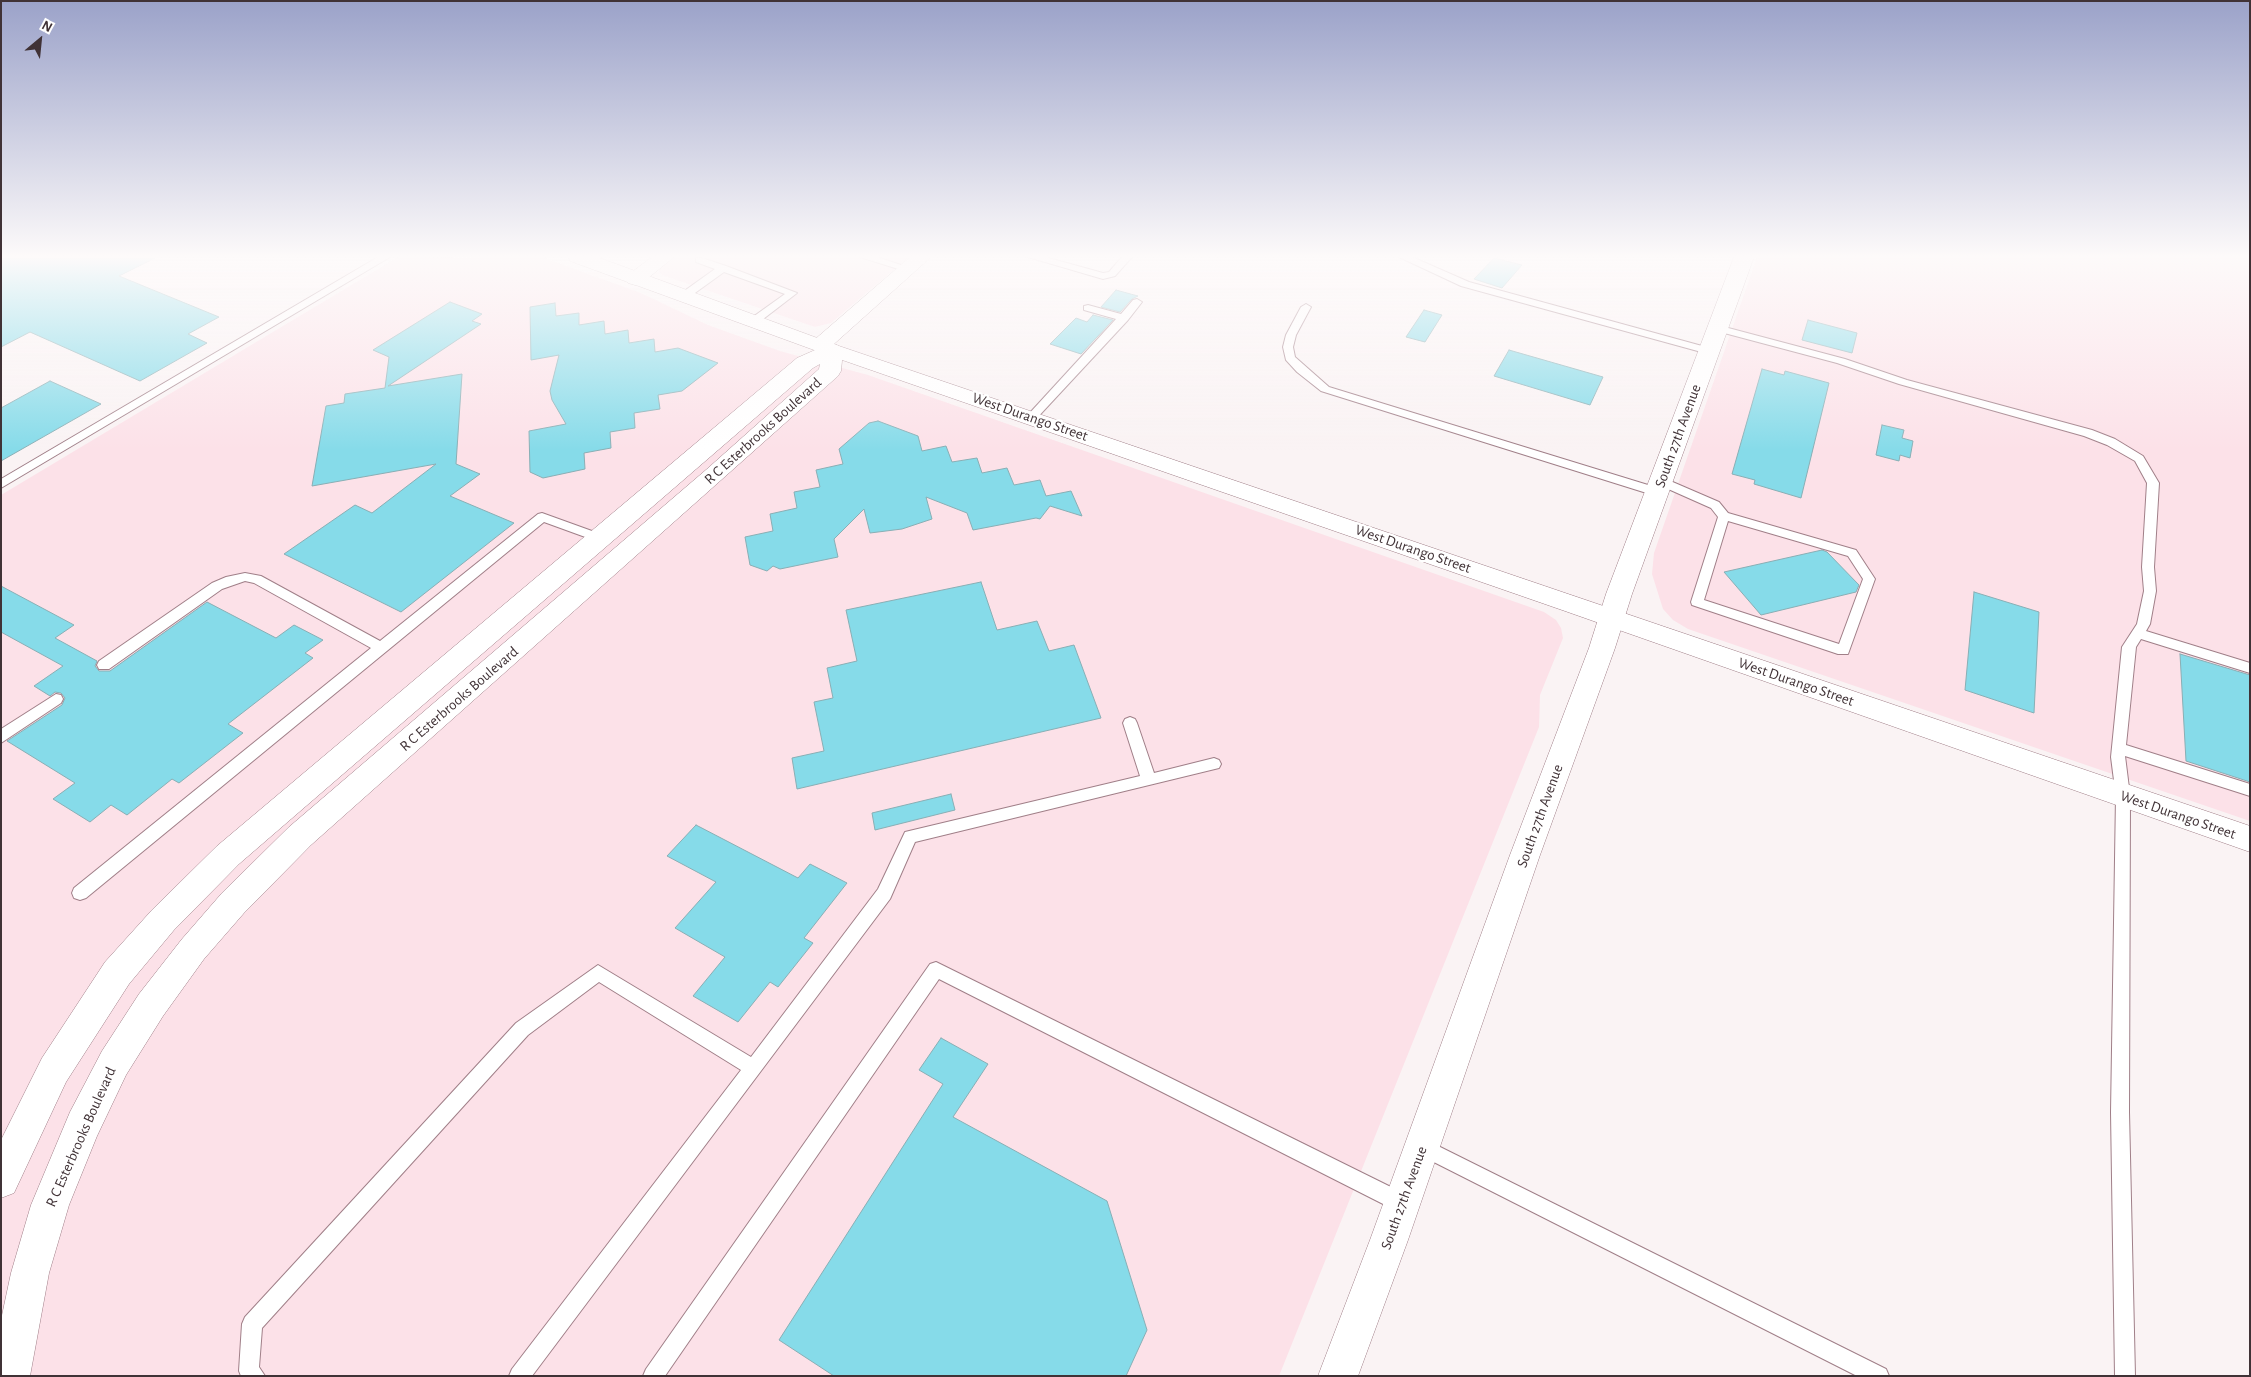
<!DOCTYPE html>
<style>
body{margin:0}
#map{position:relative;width:2251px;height:1377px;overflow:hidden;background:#faf3f4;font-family:"Alegreya Sans",sans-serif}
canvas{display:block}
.frame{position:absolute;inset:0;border:2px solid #403236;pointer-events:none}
.north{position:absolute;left:15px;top:15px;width:50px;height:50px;-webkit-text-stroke:4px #fff;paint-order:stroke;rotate:28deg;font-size:14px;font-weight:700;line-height:20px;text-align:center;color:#403236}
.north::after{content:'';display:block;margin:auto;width:18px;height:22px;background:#403236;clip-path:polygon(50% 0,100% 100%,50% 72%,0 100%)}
</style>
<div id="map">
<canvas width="2251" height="1377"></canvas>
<div class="frame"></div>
<div class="north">N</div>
</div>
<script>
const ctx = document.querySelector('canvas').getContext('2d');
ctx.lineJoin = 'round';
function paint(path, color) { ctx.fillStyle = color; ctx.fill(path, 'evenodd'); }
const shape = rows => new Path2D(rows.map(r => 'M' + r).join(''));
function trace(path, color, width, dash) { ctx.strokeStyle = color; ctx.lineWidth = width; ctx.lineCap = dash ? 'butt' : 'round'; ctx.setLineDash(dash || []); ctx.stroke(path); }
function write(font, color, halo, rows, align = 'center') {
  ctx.font = font + ' "Alegreya Sans",sans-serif'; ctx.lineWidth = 4.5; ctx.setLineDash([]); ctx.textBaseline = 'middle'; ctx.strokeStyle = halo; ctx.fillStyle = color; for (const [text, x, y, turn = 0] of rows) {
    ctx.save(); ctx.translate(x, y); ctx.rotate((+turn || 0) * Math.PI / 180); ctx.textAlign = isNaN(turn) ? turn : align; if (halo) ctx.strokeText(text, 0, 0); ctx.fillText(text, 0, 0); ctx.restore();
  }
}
paint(shape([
 [398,257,544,258,641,293,708,325,780,351,868,375,1544,612,1556,620,1561,628,1563,638,1540,695,1539,727,1279,1376,1,1376,1,495],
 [673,257,909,257,831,323,815,327,662,275,659,271,662,266],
 [1757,257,2250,257,2250,821,1688,629,1673,620,1663,609,1652,574,1654,553]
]), '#fce1e8');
const building = shape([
 [1,258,155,258,119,276,219,317,188,334,207,343,140,381,30,332,1,347,1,258],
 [1494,258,1522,265,1502,288,1474,279,1494,258],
 [1116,290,1138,296,1132,299,1120,312,1101,307,1116,290],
 [450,302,482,314,472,321,481,324,388,386,462,374,456,464,480,474,450,496,514,523,401,612,284,554,355,505,372,513,436,464,312,486,326,406,344,403,345,394,385,388,389,357,373,350,450,302],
 [555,303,556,316,579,313,579,325,604,321,605,334,628,330,629,343,654,339,655,352,678,348,718,363,682,391,658,395,660,409,634,413,635,428,610,432,611,448,584,453,585,469,543,478,530,472,529,431,566,424,552,400,550,391,559,355,531,360,530,307,555,303],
 [1424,310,1442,315,1425,342,1406,337,1424,310],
 [1093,315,1113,320,1081,354,1050,344,1076,318,1087,322,1093,315],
 [1808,320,1857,333,1852,353,1802,340,1808,320],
 [1509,350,1603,377,1590,405,1494,376,1509,350],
 [1762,369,1784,375,1785,371,1829,383,1801,498,1754,484,1755,480,1732,474,1762,369],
 [50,381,101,404,1,461,1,408,50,381],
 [878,421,918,436,922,451,946,446,952,462,977,458,982,473,1007,468,1014,485,1040,480,1046,496,1071,491,1082,516,1050,506,1040,519,1036,518,973,530,967,513,926,497,932,519,902,529,870,533,864,509,834,539,838,557,780,569,773,566,767,571,750,565,745,537,773,531,770,514,797,508,794,492,820,487,816,470,843,464,839,449,869,423,878,421],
 [1882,425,1904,430,1902,438,1913,441,1910,458,1900,455,1899,461,1876,455,1882,425],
 [1822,550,1827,552,1859,585,1856,592,1761,615,1724,572,1822,550],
 [981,582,997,630,1037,621,1049,651,1074,645,1101,718,797,789,792,758,824,751,814,702,833,698,827,668,857,661,846,610,981,582],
 [1,586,74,625,55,638,97,661,95,666,99,671,110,671,207,602,276,638,294,625,323,640,305,653,313,658,228,724,243,733,179,783,172,779,127,815,111,805,90,822,53,799,75,783,7,741,62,705,65,698,61,693,55,692,50,696,34,686,63,666,1,632,1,586],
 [1974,592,2039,612,2034,713,1965,690,1974,592],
 [2180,654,2250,675,2250,782,2186,761,2180,654],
 [951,794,955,810,875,830,872,813,951,794],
 [696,825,798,878,810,864,847,883,804,938,813,943,778,987,770,982,738,1022,693,996,725,957,675,928,716,882,667,856,696,825],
 [941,1038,988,1064,953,1117,1107,1201,1147,1330,1126,1376,834,1376,779,1340,943,1084,919,1070,941,1038]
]);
paint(building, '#86dbe9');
trace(building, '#89afb5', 1);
const service = shape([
 [378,257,390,257,1,488,1,479,378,257],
 [860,257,877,257,913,269,908,272,860,257],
 [1028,257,1045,257,1103,273,1109,272,1122,257,1132,257,1115,276,1103,279,1028,257],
 [1399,257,1412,257,1469,282,1713,349,1714,351,1709,354,1705,353,1461,286,1399,257],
 [696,258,702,258,726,266,797,293,758,323,750,323,750,319,785,294,724,272,688,298,680,298,680,294,715,269,696,262,696,258],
 [1137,299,1142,302,1128,320,1035,420,1027,420,1025,418,1027,416,1116,319,1084,310,1084,306,1088,305,1121,314,1133,300,1137,299],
 [1306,304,1311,307,1296,335,1293,347,1295,357,1329,387,1661,489,1663,492,1661,495,1653,495,1321,391,1297,372,1286,360,1283,347,1286,335,1301,307,1306,304],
 [1717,325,1845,359,1907,380,2092,430,2115,439,2143,456,2159,483,2154,567,2156,591,2150,624,2146,631,2250,663,2250,673,2141,639,2136,647,2126,745,2250,784,2250,796,2125,756,2130,796,2129,1112,2135,1376,2115,1376,2111,1112,2116,796,2111,757,2122,647,2137,624,2144,591,2142,567,2147,483,2135,461,2107,445,2084,436,1899,384,1837,363,1713,330,1712,328,1717,325],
 [1661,477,1719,502,1728,513,1856,550,1875,579,1848,654,1838,654,1692,605,1691,602,1718,517,1711,508,1657,484,1655,481,1661,477],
 [1728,521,1848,556,1863,579,1839,644,1704,600,1728,521],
 [542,513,603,535,605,538,599,542,544,522,86,898,80,900,74,898,72,893,74,888,371,648,254,583,245,581,222,589,109,669,99,669,97,665,99,661,212,583,226,577,245,573,261,576,380,641,538,514,542,513],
 [56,694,61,695,63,699,61,703,1,743,1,729,56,694],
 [1130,717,1135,719,1137,723,1154,773,1214,758,1219,760,1221,764,1219,768,915,842,890,899,532,1376,509,1376,512,1369,741,1070,599,982,528,1035,262,1328,259,1367,265,1376,241,1376,239,1371,242,1324,245,1317,516,1023,598,965,751,1057,878,889,905,832,1140,776,1123,723,1125,719,1130,717],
 [936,962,1409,1196,1411,1203,1409,1210,1402,1212,1395,1210,939,979,665,1376,643,1376,646,1369,930,964,936,962],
 [1422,1138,1886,1369,1889,1376,1857,1376,1416,1153,1413,1147,1416,1141,1422,1138]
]);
const minor = shape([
 [652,257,674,257,642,283,635,285,628,283,625,279,628,275,652,257],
 [910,257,931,257,834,344,839,346,843,350,841,371,838,376,311,845,244,913,204,959,163,1016,126,1075,97,1136,69,1205,49,1273,30,1376,1,1376,1,1320,11,1273,31,1205,70,1112,102,1051,139,994,182,939,222,893,289,827,707,469,819,369,820,364,813,368,239,864,174,930,129,984,66,1082,14,1193,1,1198,1,1140,42,1058,105,962,152,910,217,846,797,358,815,350,809,345,813,341,910,257]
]);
const tertiary = shape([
 [568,257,597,257,839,346,2250,826,2250,852,1565,611,825,354,570,261,568,257]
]);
const secondary = shape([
 [1734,257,1754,257,1632,594,1615,648,1540,855,1408,1240,1358,1376,1318,1376,1370,1240,1510,855,1589,648,1606,594,1734,257]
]);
trace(service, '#a07f88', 2);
trace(minor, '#a07f88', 1);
trace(tertiary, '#a07f88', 1);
trace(secondary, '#a07f88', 1);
paint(service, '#fff');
paint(minor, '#fff');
paint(tertiary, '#fff');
paint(secondary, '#fff');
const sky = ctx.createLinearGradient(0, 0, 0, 450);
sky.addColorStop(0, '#9ba2c9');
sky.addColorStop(0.57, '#fdfafa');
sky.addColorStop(1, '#fdfafa00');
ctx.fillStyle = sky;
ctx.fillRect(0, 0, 2251, 450);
write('15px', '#403236', '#fff', [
 ["West Durango Street",1030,417,19],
 ["R C Esterbrooks Boulevard",763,431,-42],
 ["South 27th Avenue",1678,436,-70],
 ["West Durango Street",1413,549,19],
 ["West Durango Street",1796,682,19],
 ["R C Esterbrooks Boulevard",459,699,-41],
 ["West Durango Street",2178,815,19],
 ["South 27th Avenue",1540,816,-70],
 ["R C Esterbrooks Boulevard",81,1137,-66],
 ["South 27th Avenue",1404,1198,-70]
]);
</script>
